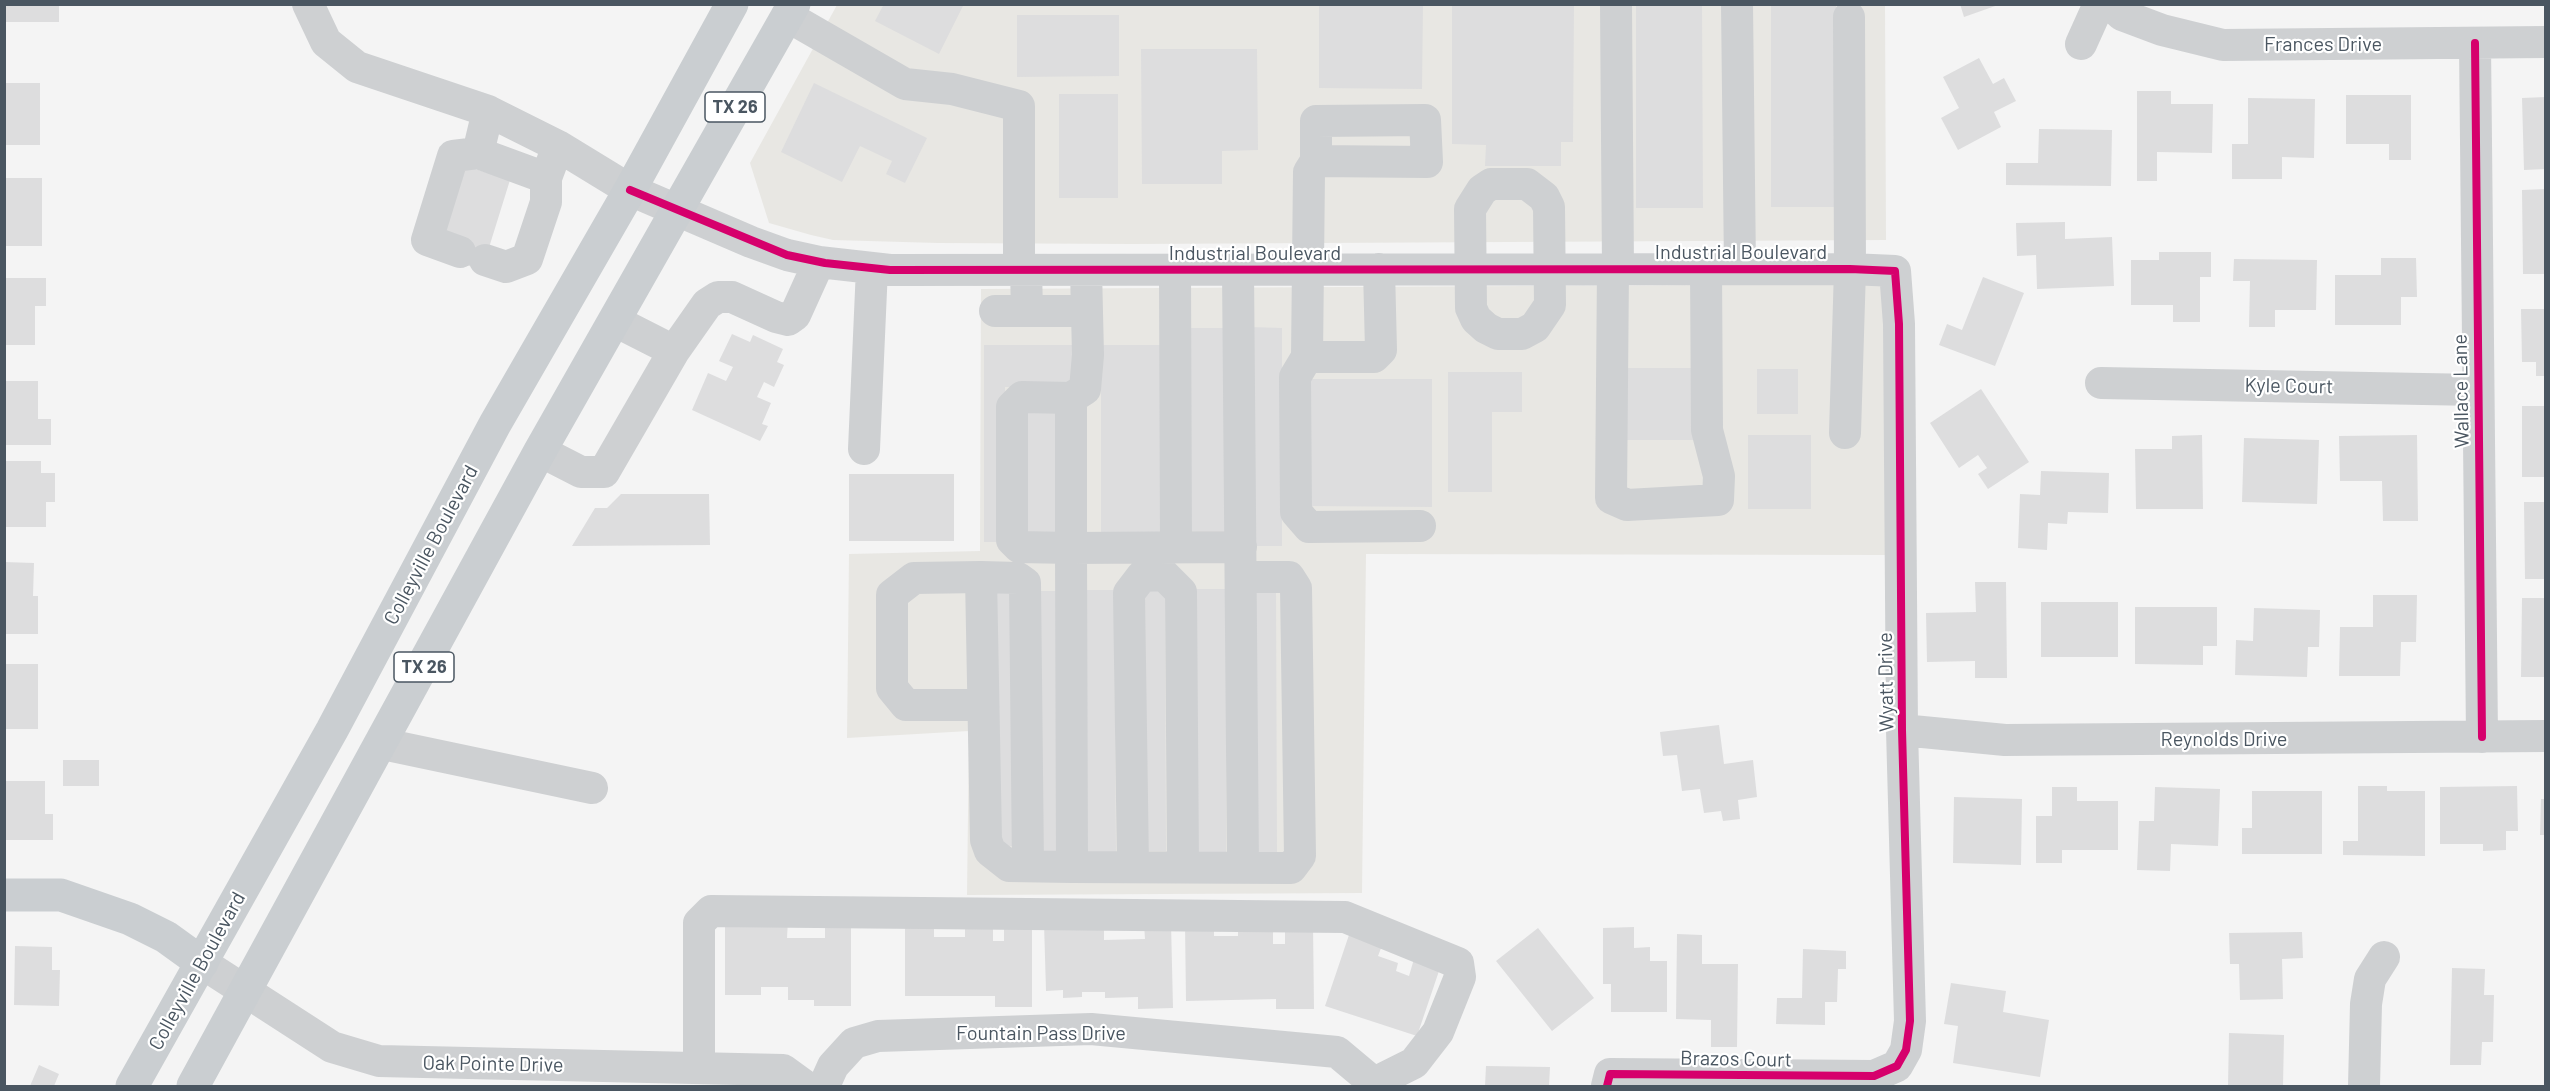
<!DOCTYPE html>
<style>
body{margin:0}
#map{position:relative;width:2550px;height:1091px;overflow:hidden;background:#f4f4f4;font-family:Barlow,sans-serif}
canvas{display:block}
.frame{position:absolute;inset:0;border:6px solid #4a5661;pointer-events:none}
</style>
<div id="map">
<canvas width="2550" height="1091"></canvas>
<div class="frame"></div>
</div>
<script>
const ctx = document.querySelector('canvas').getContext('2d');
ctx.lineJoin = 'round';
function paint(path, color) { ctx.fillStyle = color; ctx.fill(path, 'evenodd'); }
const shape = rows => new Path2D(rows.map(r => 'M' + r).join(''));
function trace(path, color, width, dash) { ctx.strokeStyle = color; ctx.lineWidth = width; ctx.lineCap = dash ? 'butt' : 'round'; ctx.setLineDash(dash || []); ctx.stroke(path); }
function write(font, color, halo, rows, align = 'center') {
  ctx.font = font + ' Barlow,sans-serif'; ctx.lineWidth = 4.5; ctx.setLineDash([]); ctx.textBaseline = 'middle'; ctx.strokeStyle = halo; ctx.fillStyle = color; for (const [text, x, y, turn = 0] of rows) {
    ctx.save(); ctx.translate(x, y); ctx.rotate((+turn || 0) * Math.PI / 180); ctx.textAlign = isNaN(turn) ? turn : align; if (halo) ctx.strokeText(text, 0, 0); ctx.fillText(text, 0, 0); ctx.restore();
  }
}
paint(shape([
 [837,5,1885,5,1886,240,1132,244,938,243,833,240,811,235,769,223,750,163],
 [1886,284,1887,555,1366,554,1362,893,967,895,969,731,847,738,849,554,980,551,981,289]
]), '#e8e7e3');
paint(shape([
 [4,4,59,4,59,22,4,22],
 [884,4,964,4,939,54,875,21],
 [1319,4,1423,4,1422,89,1319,88],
 [1452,4,1574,4,1573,142,1561,142,1561,166,1485,166,1486,145,1452,144],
 [1636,4,1702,4,1703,208,1636,208],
 [1771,4,1836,4,1836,207,1771,207],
 [1960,4,1998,4,1998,5,1964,17],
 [1017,15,1119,15,1119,76,1017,77],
 [1141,49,1257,49,1258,150,1222,151,1222,184,1142,184],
 [1979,58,1993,84,2004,78,2016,101,1994,112,2001,127,1958,150,1941,118,1959,108,1943,77],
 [4,83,40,83,40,145,4,145],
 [814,83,927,138,905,183,886,174,892,161,860,146,842,182,781,152],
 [2137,91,2171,91,2171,104,2213,104,2212,153,2157,152,2157,181,2137,181],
 [1059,94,1118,94,1118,198,1059,198],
 [2346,95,2411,95,2411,160,2389,160,2389,144,2346,144],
 [2546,97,2546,169,2524,170,2522,98],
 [2248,98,2315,99,2314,158,2282,157,2282,179,2232,179,2232,144,2248,144],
 [2039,129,2112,130,2111,186,2006,185,2006,163,2038,163],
 [463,165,510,180,482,270,457,262,440,236],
 [4,178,42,178,42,246,4,246],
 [2546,189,2546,274,2523,274,2522,190],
 [2065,222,2065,239,2112,237,2114,286,2037,289,2036,255,2017,256,2016,223],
 [2159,252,2211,252,2211,277,2200,277,2200,322,2173,322,2173,305,2131,305,2131,260,2159,260],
 [2381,258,2416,258,2417,297,2401,297,2401,325,2335,325,2335,275,2381,275],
 [2234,259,2317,260,2316,310,2275,310,2275,327,2249,327,2250,281,2233,281],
 [1983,277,2024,293,1995,366,1939,345,1947,324,1962,330],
 [4,278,46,278,46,306,35,306,35,345,4,345],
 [2521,309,2546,309,2546,376,2536,376,2536,362,2522,362],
 [1250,327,1282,328,1282,546,1250,546],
 [1185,328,1227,328,1227,531,1185,531],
 [732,334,750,342,753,335,783,349,777,362,784,365,774,387,764,382,757,397,771,403,762,424,768,426,760,441,692,410,708,373,726,381,733,367,719,361],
 [984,345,1072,345,1072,387,1005,387,1005,542,984,542],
 [1101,345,1162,345,1162,538,1101,538],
 [1623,368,1697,368,1697,440,1623,440],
 [1757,369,1798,369,1798,414,1757,414],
 [1448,372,1522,372,1522,412,1492,412,1492,492,1448,492],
 [1308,379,1432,379,1432,507,1308,506],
 [4,381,38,381,38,419,51,419,51,445,4,445],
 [1981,389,2029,462,1988,489,1978,474,1987,468,1978,455,1959,468,1930,423],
 [2522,406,2546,406,2546,477,2522,477],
 [1021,410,1058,410,1058,540,1021,540],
 [1748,435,1811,435,1811,509,1748,509],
 [2202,435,2203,509,2136,509,2135,449,2172,449,2172,436],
 [2417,435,2418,521,2383,521,2382,481,2340,481,2339,436],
 [2244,438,2319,440,2317,504,2242,502],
 [4,461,41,461,41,473,55,473,55,502,46,502,46,527,4,527],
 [2041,471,2109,473,2108,513,2068,512,2067,524,2048,523,2047,550,2018,548,2020,494,2040,495],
 [849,474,954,474,954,541,849,541],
 [621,494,709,494,710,545,572,546,595,508,607,508],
 [2524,502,2546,502,2546,579,2525,579],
 [4,562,34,563,33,596,38,596,38,634,4,634],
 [1975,582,2006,582,2007,678,1975,678,1975,661,1927,662,1926,613,1976,612],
 [1196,589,1226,589,1226,853,1196,853],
 [1254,589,1276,589,1277,852,1256,852],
 [1084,590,1114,590,1116,853,1086,853],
 [1145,590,1165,590,1166,851,1146,851],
 [994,591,1015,591,1015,846,994,846],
 [1035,591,1056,591,1056,853,1035,853],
 [2373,595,2417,595,2416,642,2401,642,2400,676,2339,676,2340,627,2373,627],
 [2522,598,2546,598,2546,677,2521,677],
 [2041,602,2118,602,2118,657,2041,657],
 [2135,607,2217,607,2217,646,2203,646,2203,665,2135,664],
 [2254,608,2320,610,2319,647,2308,647,2307,677,2235,675,2236,640,2253,641],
 [4,664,38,664,38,729,4,729],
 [1719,725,1724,764,1753,760,1757,797,1738,800,1740,819,1723,821,1721,811,1704,813,1700,789,1682,791,1677,755,1663,756,1660,732],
 [63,760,99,760,99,786,63,786],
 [4,781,45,781,45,814,53,814,53,840,4,840],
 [2358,786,2387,786,2387,791,2425,791,2425,856,2343,855,2343,841,2358,841],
 [2517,786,2518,831,2506,831,2506,850,2483,851,2483,844,2440,844,2440,787],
 [2052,787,2077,787,2077,801,2118,801,2118,850,2062,850,2062,863,2036,863,2036,816,2052,816],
 [2155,787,2220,789,2218,846,2171,844,2170,871,2137,870,2139,821,2154,821],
 [2252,791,2322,791,2322,854,2242,854,2242,828,2252,828],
 [1954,797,2022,799,2021,865,1953,863],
 [2541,799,2546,799,2546,835,2540,835],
 [725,920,788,920,787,938,825,938,825,922,851,922,851,1006,814,1006,814,1000,788,1000,788,987,761,987,761,995,725,995],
 [905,922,934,922,934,937,965,937,965,923,993,923,993,941,1004,941,1004,922,1032,923,1032,1007,995,1007,995,996,905,996],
 [1104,922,1104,940,1145,939,1144,924,1171,923,1173,1008,1138,1009,1138,997,1105,998,1105,992,1082,992,1082,997,1063,998,1063,990,1046,991,1044,923],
 [1185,924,1214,924,1214,936,1238,936,1238,925,1273,925,1273,944,1285,944,1285,925,1313,924,1314,1009,1276,1009,1276,999,1186,1001],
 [1634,927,1634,948,1650,947,1650,961,1667,961,1667,1012,1611,1012,1611,984,1603,984,1603,928],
 [1538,928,1594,998,1552,1031,1496,961],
 [1350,932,1383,943,1378,956,1398,963,1396,971,1409,976,1414,959,1440,968,1417,1036,1325,1006],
 [2302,932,2303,958,2282,959,2283,999,2240,1000,2239,964,2230,964,2229,933],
 [1677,934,1702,935,1702,964,1738,964,1737,1047,1711,1047,1711,1020,1676,1019],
 [15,946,52,947,52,970,60,970,59,1006,14,1005],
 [1803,949,1846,951,1846,969,1838,969,1837,1002,1825,1002,1825,1025,1776,1024,1777,998,1802,998],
 [2452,968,2485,969,2484,995,2494,995,2493,1042,2482,1042,2481,1065,2450,1065],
 [1951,983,2006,991,2003,1012,2049,1020,2040,1077,1953,1063,1958,1026,1944,1024],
 [2229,1033,2284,1035,2283,1086,2228,1086],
 [39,1065,59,1074,54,1086,30,1086],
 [1486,1066,1550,1067,1549,1086,1485,1086]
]), '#ddddde');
trace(shape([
 [308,4,326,42,357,67,488,111],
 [1616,4,1618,269],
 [1737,4,1740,269],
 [2110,4,2122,15,2162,30,2223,45,2546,42],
 [787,16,905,84,952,89,1019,106,1019,270],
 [2475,43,2482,737],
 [2081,44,2099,4],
 [558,146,546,178,478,153,488,111,558,146,630,190,751,242,787,255,819,262,890,270,1850,269,1895,271,1899,324,1902,730,1910,1021,1906,1050,1897,1066,1874,1076,1610,1074,1607,1086],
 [1316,161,1427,162,1425,120,1316,121,1316,161,1309,172,1307,357,1295,377,1296,512,1309,527,1420,526],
 [1491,184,1527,184,1544,197,1549,207,1550,305,1535,327,1522,334,1498,334,1486,328,1476,319,1471,308,1470,209,1482,190,1491,184],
 [460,252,427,240,453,156,478,153],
 [485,260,506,267,527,259,546,202,546,178],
 [1613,269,1611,498,1627,505,1718,500,1719,476,1707,430,1706,269],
 [1026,270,1027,311,1087,311],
 [1175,270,1176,547],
 [1238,270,1243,868],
 [995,311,1027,311],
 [674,351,707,304,718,297,732,297,776,317,788,320,795,315,819,262],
 [1307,357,1374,357,1381,350,1379,269],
 [2101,383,2477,390],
 [1071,398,1071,548,1241,547],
 [1845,433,1850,269,1849,17],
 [864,449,872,268],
 [540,451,581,472,604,472,674,351,615,321],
 [981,577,1018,578,1025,583,1028,866],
 [983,705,906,705,892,688,892,595,914,578,981,577,986,840,990,851,1009,866,1072,867,1071,548,1019,547,1012,540,1012,407,1022,397,1071,398,1085,389,1088,355,1086,270],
 [1902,730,2005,740,2546,736],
 [383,744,592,788],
 [1072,867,1291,868,1300,856,1296,588,1289,577,1258,577],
 [1133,867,1129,593,1142,576,1164,575,1181,592,1183,867],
 [202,963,332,1047,379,1061,783,1070,805,1086],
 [699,1068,699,923,711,911,1345,917,1458,963,1460,977,1438,1032,1414,1063,1374,1083],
 [824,1086,833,1066,854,1043,878,1036,1091,1029,1337,1052,1374,1083],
 [2364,1086,2366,1004,2370,979,2384,957]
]), '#ced0d2', 32);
trace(shape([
 [4,895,61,895,130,919,166,937,202,963],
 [132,1086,332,730,495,424,630,190,732,4],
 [193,1086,540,451,794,4]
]), '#caced1', 33);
trace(shape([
 [2475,43,2482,737],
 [630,190,787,255,825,263,890,270,1850,269,1895,271,1899,324,1902,730,1910,1021,1906,1050,1897,1066,1874,1076,1610,1074,1607,1086]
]), '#d6006c', 8);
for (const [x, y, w] of [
 [735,107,60],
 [424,667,60]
]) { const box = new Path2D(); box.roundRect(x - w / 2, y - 15, w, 30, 4.5); ctx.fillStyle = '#fff'; ctx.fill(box); trace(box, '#4a5661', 1.5); }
write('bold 18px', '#4a5661', null, [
 ["TX 26",735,107],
 ["TX 26",424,667]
]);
write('20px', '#4a5661', '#fff', [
 ["Frances Drive",2323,44],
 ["Industrial Boulevard",1741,252],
 ["Industrial Boulevard",1255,253],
 ["Kyle Court",2289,386,1],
 ["Wallace Lane",2461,391,-91],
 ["Colleyville Boulevard",431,545,-62],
 ["Wyatt Drive",1886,682,-91],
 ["Reynolds Drive",2224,739],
 ["Colleyville Boulevard",197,971,-61],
 ["Fountain Pass Drive",1041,1033],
 ["Brazos Court",1736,1059,1],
 ["Oak Pointe Drive",493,1064,1]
]);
</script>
